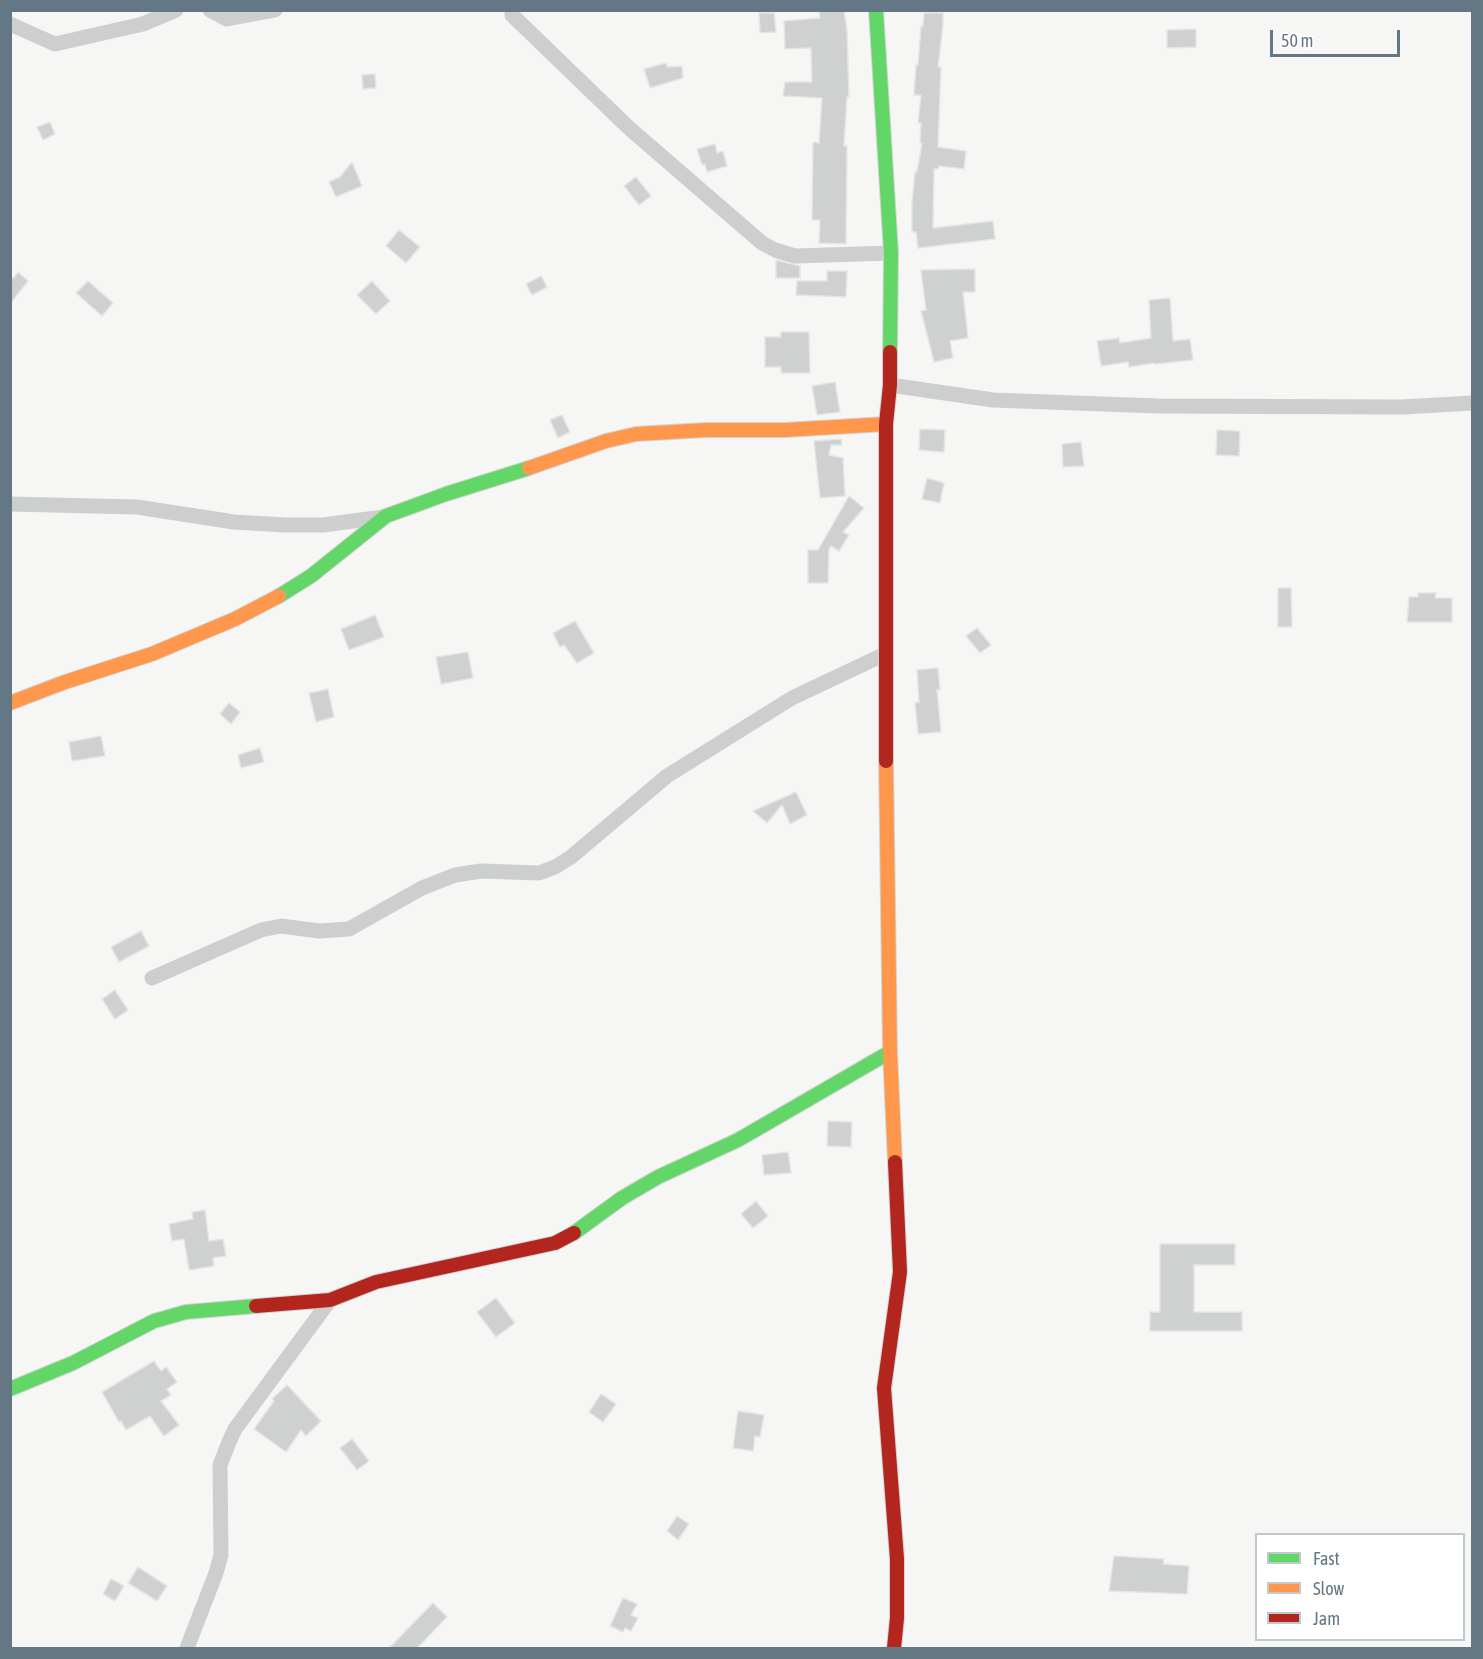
<!DOCTYPE html>
<style>
body{margin:0}
#map{position:relative;width:1483px;height:1659px;overflow:hidden;background:#f6f6f4;font-family:"Asap Condensed",sans-serif}
canvas{display:block}
.frame{position:absolute;inset:0;border:12px solid #647785;pointer-events:none}
.legend{position:absolute;left:1255px;top:1533px;width:210px;height:108px;box-sizing:border-box;background:#fff;border:2px solid #c1c9ce;margin:0;padding:8px 10px;list-style:none;font-size:18px;color:#647785}
.legend li{display:flex;align-items:center;gap:12px;height:30px}
.legend b{width:30px;border:2px solid #c1c9ce}
.scale{position:absolute;left:1270px;top:30px;width:130px;height:27px;box-sizing:border-box;border:3px solid #647785;border-top:0;padding-left:8px;font-size:18px;line-height:21px;white-space:nowrap;color:#647785;-webkit-text-stroke:4px #fff;paint-order:stroke}
</style>
<div id="map">
<canvas width="1483" height="1659"></canvas>
<div class="frame"></div>
<ul class="legend">
<li><b style="height:8px;background:#63d668"></b>Fast</li>
<li><b style="height:8px;background:#ff974d"></b>Slow</li>
<li><b style="height:8px;background:#b3261e"></b>Jam</li>
</ul>
<div class="scale">50 m</div>
</div>
<script>
const ctx = document.querySelector('canvas').getContext('2d');
ctx.lineJoin = 'round';
function paint(path, color) { ctx.fillStyle = color; ctx.fill(path, 'evenodd'); }
const shape = rows => new Path2D(rows.map(r => 'M' + r).join(''));
function trace(path, color, width, dash) { ctx.strokeStyle = color; ctx.lineWidth = width; ctx.lineCap = dash ? 'butt' : 'round'; ctx.setLineDash(dash || []); ctx.stroke(path); }
const building = shape([
 [819,10,844,10,847,30,849,97,847,97,844,146,847,146,846,244,819,243,820,220,812,220,813,142,819,143,822,98,783,96,785,82,812,82,811,48,785,49,784,21,820,18,819,10],
 [759,13,774,13,776,32,760,33,759,13],
 [924,13,943,13,943,25,938,67,941,67,938,147,966,151,964,169,939,166,938,169,934,169,933,228,993,221,995,239,918,248,916,232,912,232,912,202,915,172,917,172,922,143,920,142,921,123,918,123,921,95,914,95,916,65,918,65,921,26,923,26,924,13],
 [1196,29,1196,47,1167,48,1167,30,1196,29],
 [666,63,667,67,682,66,683,78,650,88,644,69,666,63],
 [375,74,376,88,363,89,362,75,375,74],
 [50,122,55,134,43,140,37,127,50,122],
 [715,144,717,153,723,151,727,166,707,172,705,164,702,165,697,149,715,144],
 [352,162,362,186,336,197,329,182,340,177,352,162],
 [636,177,651,196,639,205,624,186,636,177],
 [399,230,420,247,406,263,386,246,399,230],
 [776,260,800,266,800,278,776,278,776,260],
 [975,269,975,292,963,292,968,338,950,341,953,358,934,362,921,311,926,310,921,270,975,269],
 [827,271,847,271,846,297,796,295,797,281,827,281,827,271],
 [18,272,28,281,10,304,10,278,14,278,18,272],
 [541,276,547,287,532,295,526,284,541,276],
 [88,281,113,303,102,316,76,293,88,281],
 [372,281,390,301,376,314,357,295,372,281],
 [1170,298,1173,341,1190,339,1193,360,1155,364,1154,363,1129,367,1128,362,1101,366,1097,341,1119,338,1120,343,1151,338,1149,300,1170,298],
 [781,332,809,332,810,373,781,373,781,367,765,367,765,337,781,337,781,332],
 [835,382,840,412,817,415,812,386,835,382],
 [562,415,570,432,558,438,550,420,562,415],
 [920,429,945,430,944,452,919,450,920,429],
 [1217,430,1240,431,1239,456,1216,455,1217,430],
 [841,439,842,445,831,445,829,455,843,458,845,496,820,498,814,441,841,439],
 [1081,442,1084,466,1063,467,1062,444,1081,442],
 [927,478,944,483,940,503,922,499,927,478],
 [849,496,864,508,843,532,849,535,839,551,831,546,829,549,828,583,808,583,808,550,818,550,849,496],
 [1278,588,1291,588,1292,627,1278,627,1278,588],
 [1418,593,1436,593,1435,598,1452,598,1452,622,1407,622,1409,597,1418,597,1418,593],
 [375,615,384,637,349,650,341,629,375,615],
 [575,621,594,653,577,663,564,645,560,647,553,633,575,621],
 [977,628,991,645,980,653,966,636,977,628],
 [468,652,473,678,441,684,436,657,468,652],
 [938,668,940,690,937,690,941,732,918,734,915,703,919,702,917,670,938,668],
 [328,689,334,717,316,722,309,693,328,689],
 [229,703,240,712,231,724,220,714,229,703],
 [101,736,105,756,72,761,69,742,101,736],
 [260,748,264,762,241,768,238,755,260,748],
 [796,792,807,815,790,824,782,805,767,823,753,811,796,792],
 [141,931,149,946,119,962,111,947,141,931],
 [115,990,128,1010,115,1019,102,999,115,990],
 [828,1121,852,1122,851,1147,827,1146,828,1121],
 [788,1152,791,1173,764,1175,762,1155,788,1152],
 [756,1201,768,1216,753,1228,741,1214,756,1201],
 [205,1210,209,1241,223,1239,226,1256,213,1258,214,1266,189,1270,184,1239,172,1241,169,1224,193,1219,192,1212,205,1210],
 [1160,1244,1235,1244,1235,1265,1194,1265,1194,1312,1242,1312,1242,1331,1150,1331,1150,1312,1160,1312,1160,1244],
 [496,1298,515,1323,496,1337,477,1312,496,1298],
 [154,1361,161,1371,166,1367,177,1382,167,1389,171,1395,161,1401,179,1425,164,1436,150,1416,126,1430,121,1421,119,1422,102,1392,154,1361],
 [287,1385,321,1421,306,1436,301,1430,286,1452,254,1429,274,1401,272,1399,287,1385],
 [601,1394,616,1404,603,1422,589,1412,601,1394],
 [738,1411,764,1415,760,1437,755,1436,753,1451,733,1448,738,1411],
 [352,1439,369,1461,357,1470,340,1448,352,1439],
 [677,1516,689,1524,678,1540,667,1531,677,1516],
 [1114,1556,1164,1559,1163,1564,1189,1566,1187,1594,1109,1591,1114,1556],
 [138,1567,167,1586,157,1601,128,1583,138,1567],
 [111,1579,124,1586,115,1601,103,1594,111,1579],
 [623,1598,637,1604,631,1615,638,1618,631,1631,625,1628,623,1632,610,1626,623,1598],
 [433,1603,447,1617,423,1642,417,1648,389,1648,433,1603]
]);
paint(building, '#cfd1d0');
trace(building, '#e5e5e4', 1.5);
const fast = shape([
 [876,10,891,253,890,352],
 [279,596,311,576,386,516,446,494,529,468],
 [574,1233,622,1198,658,1177,738,1140,890,1052],
 [10,1389,73,1363,154,1321,186,1312,256,1306]
]);
const slow = shape([
 [529,468,606,441,636,434,706,430,785,430,886,424],
 [10,703,65,682,152,654,235,619,279,596],
 [886,761,890,1052,895,1162]
]);
const jam = shape([
 [886,761,886,424,890,385,890,352],
 [256,1306,330,1300,376,1282,555,1243,574,1233],
 [894,1648,897,1618,897,1559,884,1388,900,1272,895,1162]
]);
trace(fast, '#d3d4d5', 16);
trace(slow, '#d3d4d5', 16);
trace(jam, '#d3d4d5', 16);
trace(shape([
 [210,10,227,19,275,10],
 [512,10,512,15,629,128,762,243,775,250,795,256,891,253],
 [10,24,55,44,143,24,176,10],
 [890,385,993,400,1158,406,1402,407,1472,403],
 [10,504,137,507,234,522,286,525,323,525,383,517],
 [152,978,261,930,281,926,319,931,349,929,422,888,455,875,481,871,539,873,555,867,571,857,667,776,792,698,885,654],
 [187,1648,216,1573,221,1555,220,1465,229,1442,235,1429,330,1300]
]), '#cdcfcf', 15);
trace(fast, '#63d668', 14);
trace(slow, '#ff974d', 14);
trace(jam, '#b3261e', 14);
</script>
